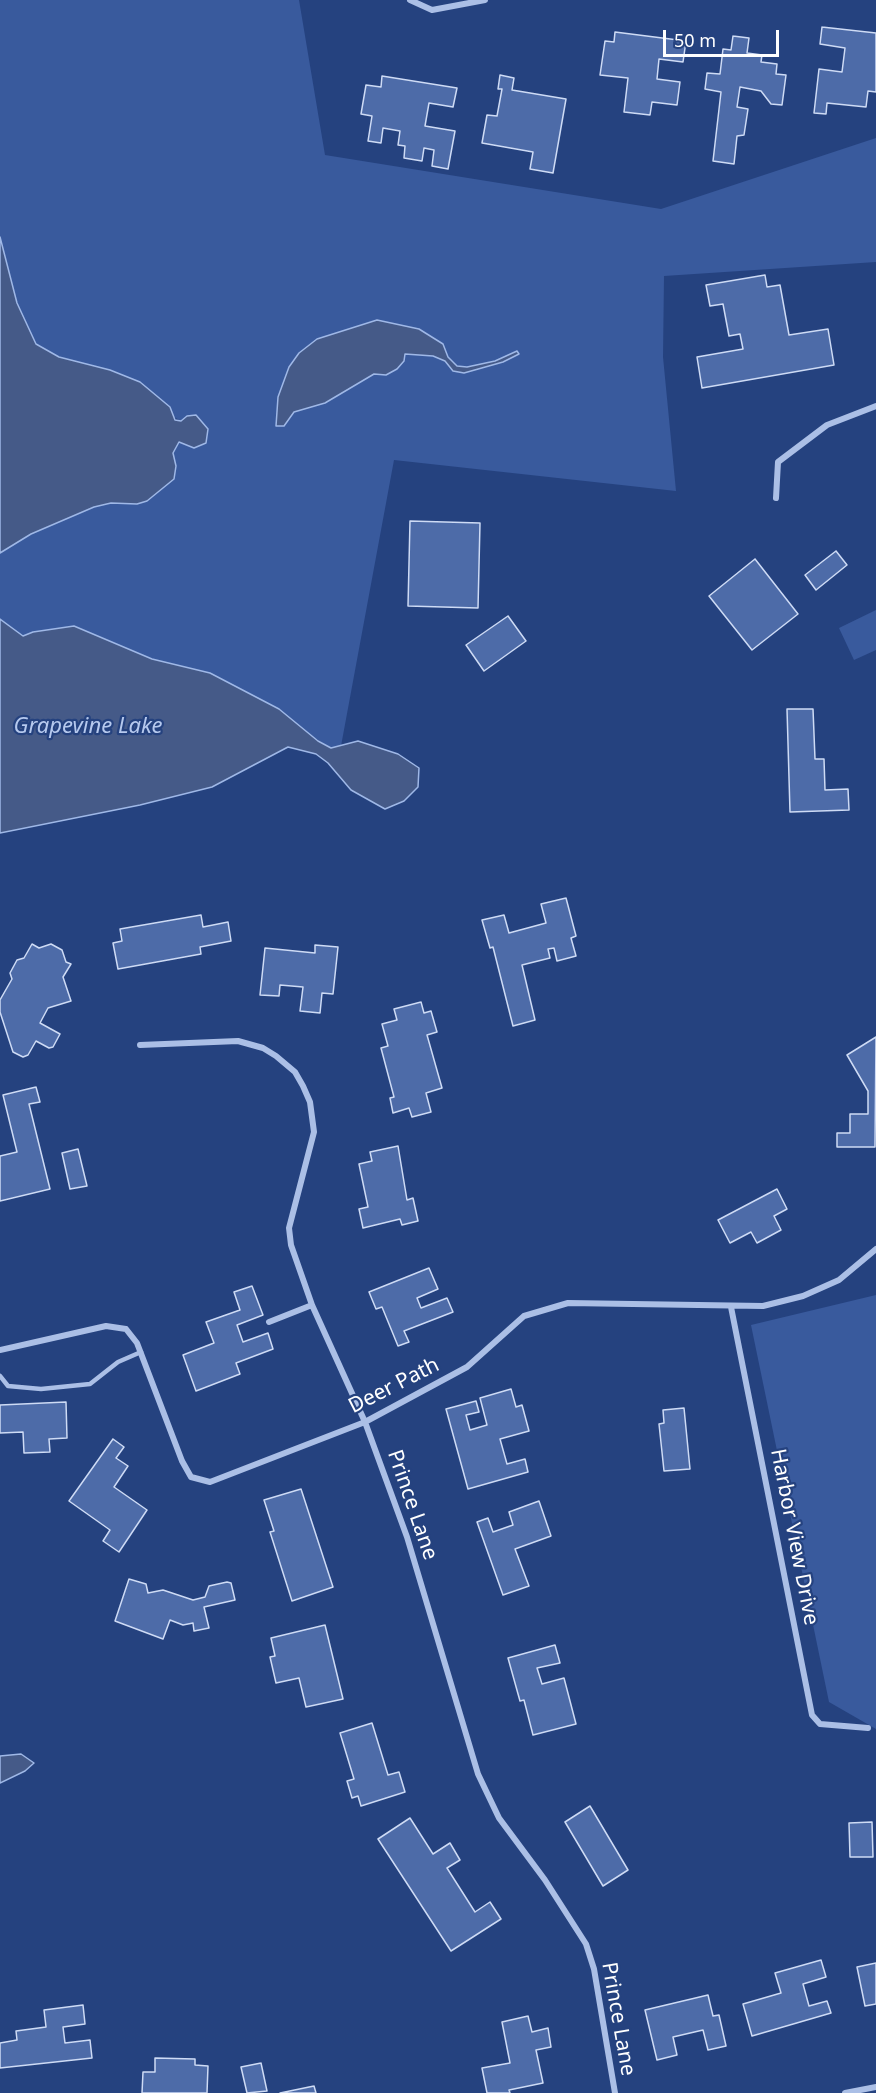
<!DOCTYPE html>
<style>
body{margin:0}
#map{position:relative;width:876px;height:2093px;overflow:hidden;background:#25427f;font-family:"Noto Sans",sans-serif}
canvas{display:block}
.scale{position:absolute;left:663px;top:30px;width:116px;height:27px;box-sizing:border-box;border:3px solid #fff;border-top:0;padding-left:8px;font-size:18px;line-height:21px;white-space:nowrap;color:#fff;-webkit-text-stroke:4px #25427f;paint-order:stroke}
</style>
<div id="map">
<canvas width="876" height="2093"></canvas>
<div class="scale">50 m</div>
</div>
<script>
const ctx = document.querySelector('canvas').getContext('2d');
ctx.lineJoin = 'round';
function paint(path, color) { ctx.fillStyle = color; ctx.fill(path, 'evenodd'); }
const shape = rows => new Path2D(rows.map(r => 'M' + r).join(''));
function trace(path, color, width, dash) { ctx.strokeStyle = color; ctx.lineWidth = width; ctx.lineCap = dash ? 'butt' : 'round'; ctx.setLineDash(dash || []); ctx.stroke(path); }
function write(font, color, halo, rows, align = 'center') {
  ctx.font = font + ' "Noto Sans",sans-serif'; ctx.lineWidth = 4.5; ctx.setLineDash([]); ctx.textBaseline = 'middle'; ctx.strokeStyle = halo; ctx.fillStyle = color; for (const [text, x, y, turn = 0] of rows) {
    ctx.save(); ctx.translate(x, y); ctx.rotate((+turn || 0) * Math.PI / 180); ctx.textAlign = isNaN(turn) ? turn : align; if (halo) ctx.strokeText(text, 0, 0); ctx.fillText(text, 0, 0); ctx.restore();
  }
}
paint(shape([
 [0,0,299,0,325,155,661,209,876,138,876,262,664,276,663,357,676,491,394,460,341,746,331,748,210,673,152,659,74,626,33,632,23,636,0,619,0,553,31,534,94,507,111,503,137,504,176,466,173,453,179,442,181,421,82,364,58,357,36,344,17,303,0,237],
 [876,610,876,650,854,660,839,628],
 [876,1295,876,1729,829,1702,751,1325]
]), '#395a9d');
const water = shape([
 [0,237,17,303,36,344,59,357,110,370,140,382,170,407,175,420,181,421,187,416,196,415,208,429,206,443,194,448,179,442,173,453,176,466,174,479,147,501,137,504,111,503,94,507,31,534,0,553,0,237],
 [377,320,419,329,443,344,448,357,457,366,467,367,495,361,517,351,519,354,503,362,464,373,453,371,445,361,433,356,405,354,404,361,397,369,386,375,374,374,325,403,294,412,284,426,276,426,278,397,289,367,299,353,317,339,377,320],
 [0,619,23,636,33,632,74,626,152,659,210,673,279,709,318,741,331,748,358,741,398,754,419,768,418,787,404,801,385,809,351,790,328,763,316,754,288,747,212,787,140,805,0,833,0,619],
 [21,1754,34,1763,25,1771,0,1783,0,1756,21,1754]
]);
paint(water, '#455a88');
trace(water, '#9fb8e7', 1.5);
const building = shape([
 [822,27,876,33,876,92,868,91,866,107,827,103,826,114,814,113,819,69,842,72,845,48,820,44,822,27],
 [615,32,686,41,683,62,659,59,657,79,680,82,677,105,652,102,650,115,624,112,628,78,600,75,605,41,614,42,615,32],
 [733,36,749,38,747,53,762,55,761,62,777,64,776,74,786,75,782,105,771,104,761,91,740,87,737,107,748,109,744,135,737,136,734,164,713,161,721,92,705,89,707,73,720,74,723,49,731,50,733,36],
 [500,75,514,78,512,90,566,99,553,173,530,169,533,152,482,143,487,115,497,116,502,89,498,89,500,75],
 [382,76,457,88,453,107,429,103,425,126,455,131,448,169,432,166,434,150,424,148,422,161,404,158,405,146,398,145,400,131,383,128,381,143,368,141,372,116,361,114,366,85,381,87,382,76],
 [765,275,767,287,780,285,789,335,828,329,834,365,702,388,697,357,743,349,740,334,729,336,723,304,710,306,706,285,765,275],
 [410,521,480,523,478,608,408,606,410,521],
 [836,551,847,565,816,590,805,575,836,551],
 [755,559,798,614,752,650,709,596,755,559],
 [508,616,526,641,484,671,466,645,508,616],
 [787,709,813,709,815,759,824,759,825,790,848,789,849,810,790,812,787,709],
 [566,898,576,936,571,938,576,956,557,961,554,948,548,949,550,958,522,965,535,1020,513,1026,493,947,490,948,482,920,504,915,509,933,546,923,541,904,566,898],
 [201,915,203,927,228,922,231,941,200,947,201,954,118,969,113,943,122,941,120,929,201,915],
 [32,944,39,948,51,944,62,950,66,962,71,964,63,977,71,1001,48,1008,40,1023,60,1034,53,1047,49,1048,36,1041,28,1055,23,1057,13,1052,0,1012,0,1000,12,979,10,973,17,960,24,958,32,944],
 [315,945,338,947,333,994,322,993,320,1013,300,1011,303,987,280,985,279,996,260,995,265,948,315,953,315,945],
 [421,1002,424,1013,431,1011,437,1032,427,1035,442,1088,426,1093,431,1112,412,1117,409,1108,393,1113,390,1098,394,1097,381,1048,388,1046,382,1024,397,1020,394,1009,421,1002],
 [876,1037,875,1147,837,1147,837,1133,850,1133,850,1114,868,1114,868,1091,847,1055,876,1037],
 [36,1087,40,1102,29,1104,50,1189,0,1201,0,1156,17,1152,3,1095,36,1087],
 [398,1146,407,1200,413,1198,418,1221,402,1225,400,1219,363,1228,359,1209,368,1207,359,1164,372,1161,370,1152,398,1146],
 [78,1149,87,1186,70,1189,62,1153,78,1149],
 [777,1189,787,1209,774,1216,781,1230,757,1243,751,1232,730,1243,718,1220,777,1189],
 [429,1268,438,1289,417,1298,421,1308,447,1298,453,1312,404,1331,409,1342,398,1346,382,1307,376,1309,369,1292,429,1268],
 [252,1286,263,1315,237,1325,243,1342,268,1333,273,1349,236,1363,240,1374,196,1391,183,1355,214,1343,206,1322,240,1310,234,1292,252,1286],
 [511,1389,516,1407,522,1405,529,1431,500,1439,507,1464,525,1459,528,1472,468,1489,446,1409,476,1401,479,1412,466,1415,470,1430,487,1425,480,1398,511,1389],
 [66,1402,67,1438,49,1439,50,1452,24,1453,23,1432,0,1433,0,1405,66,1402],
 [684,1408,690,1469,664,1471,659,1424,664,1423,663,1410,684,1408],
 [113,1439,124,1447,116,1458,128,1466,114,1487,147,1510,119,1552,103,1541,110,1530,69,1501,113,1439],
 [301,1489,333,1587,292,1601,270,1532,274,1531,264,1500,301,1489],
 [539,1501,551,1536,515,1549,529,1586,503,1595,477,1522,488,1518,493,1532,513,1525,509,1512,539,1501],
 [129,1579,146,1584,148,1593,163,1590,193,1600,205,1597,209,1586,227,1582,231,1583,235,1600,204,1607,209,1628,194,1631,193,1623,183,1625,170,1620,163,1639,115,1621,129,1579],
 [325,1625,343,1699,306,1707,299,1678,276,1683,270,1657,275,1656,271,1638,325,1625],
 [555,1645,560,1663,537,1668,542,1684,564,1678,576,1724,533,1735,524,1700,520,1701,508,1658,555,1645],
 [372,1723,388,1775,399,1772,405,1792,361,1806,358,1796,352,1798,347,1781,354,1779,340,1733,372,1723],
 [590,1806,628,1870,603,1886,565,1822,590,1806],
 [410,1818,433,1854,450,1843,460,1860,447,1868,475,1912,490,1902,501,1919,451,1951,378,1839,410,1818],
 [872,1822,873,1857,850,1857,849,1823,872,1822],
 [821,1960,826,1977,803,1984,809,2006,827,2001,831,2013,752,2036,743,2004,781,1993,775,1973,821,1960],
 [876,1963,876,2004,865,2006,857,1967,876,1963],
 [708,1995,713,2016,719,2015,726,2046,708,2050,703,2030,673,2037,677,2055,657,2060,645,2010,708,1995],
 [83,2005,85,2024,63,2027,65,2043,90,2040,92,2058,0,2068,0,2043,17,2040,16,2031,46,2027,44,2010,83,2005],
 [528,2016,532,2032,548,2028,551,2047,536,2050,543,2083,509,2090,510,2093,487,2093,482,2068,510,2063,502,2022,528,2016],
 [155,2058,195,2059,195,2065,208,2066,207,2093,142,2093,143,2072,155,2072,155,2058],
 [261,2063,267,2091,247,2093,241,2067,261,2063],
 [314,2086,316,2093,280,2093,314,2086]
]);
paint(building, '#4d6ba8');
trace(building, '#cedbf5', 1.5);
trace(shape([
 [0,1376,8,1386,41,1389,90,1384,118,1362,141,1352]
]), '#abbfe6', 4.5);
trace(shape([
 [410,0,432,10,485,0],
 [776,498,778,462,827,425,876,406],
 [140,1045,238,1041,263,1048,276,1056,295,1072,303,1086,310,1102,314,1132,289,1228,291,1245,312,1305,365,1422,407,1537,478,1774,499,1818,545,1880,586,1944,594,1969,615,2093],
 [731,1307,812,1715,820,1724,868,1728],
 [269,1322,312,1305],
 [0,1350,106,1326,126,1329,137,1343,182,1461,191,1477,210,1482,365,1422,467,1367,524,1316,568,1303,763,1306,803,1296,839,1280,876,1249],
 [845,2093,876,2087]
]), '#abbfe6', 6);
write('21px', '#fff', '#25427f', [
 ["Deer Path",394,1386,-27],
 ["Prince Lane",412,1505,71],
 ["Harbor View Drive",794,1537,79],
 ["Prince Lane",618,2019,80]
]);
write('italic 22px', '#b6c9ee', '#25427f', [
 ["Grapevine Lake",88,727]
]);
</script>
